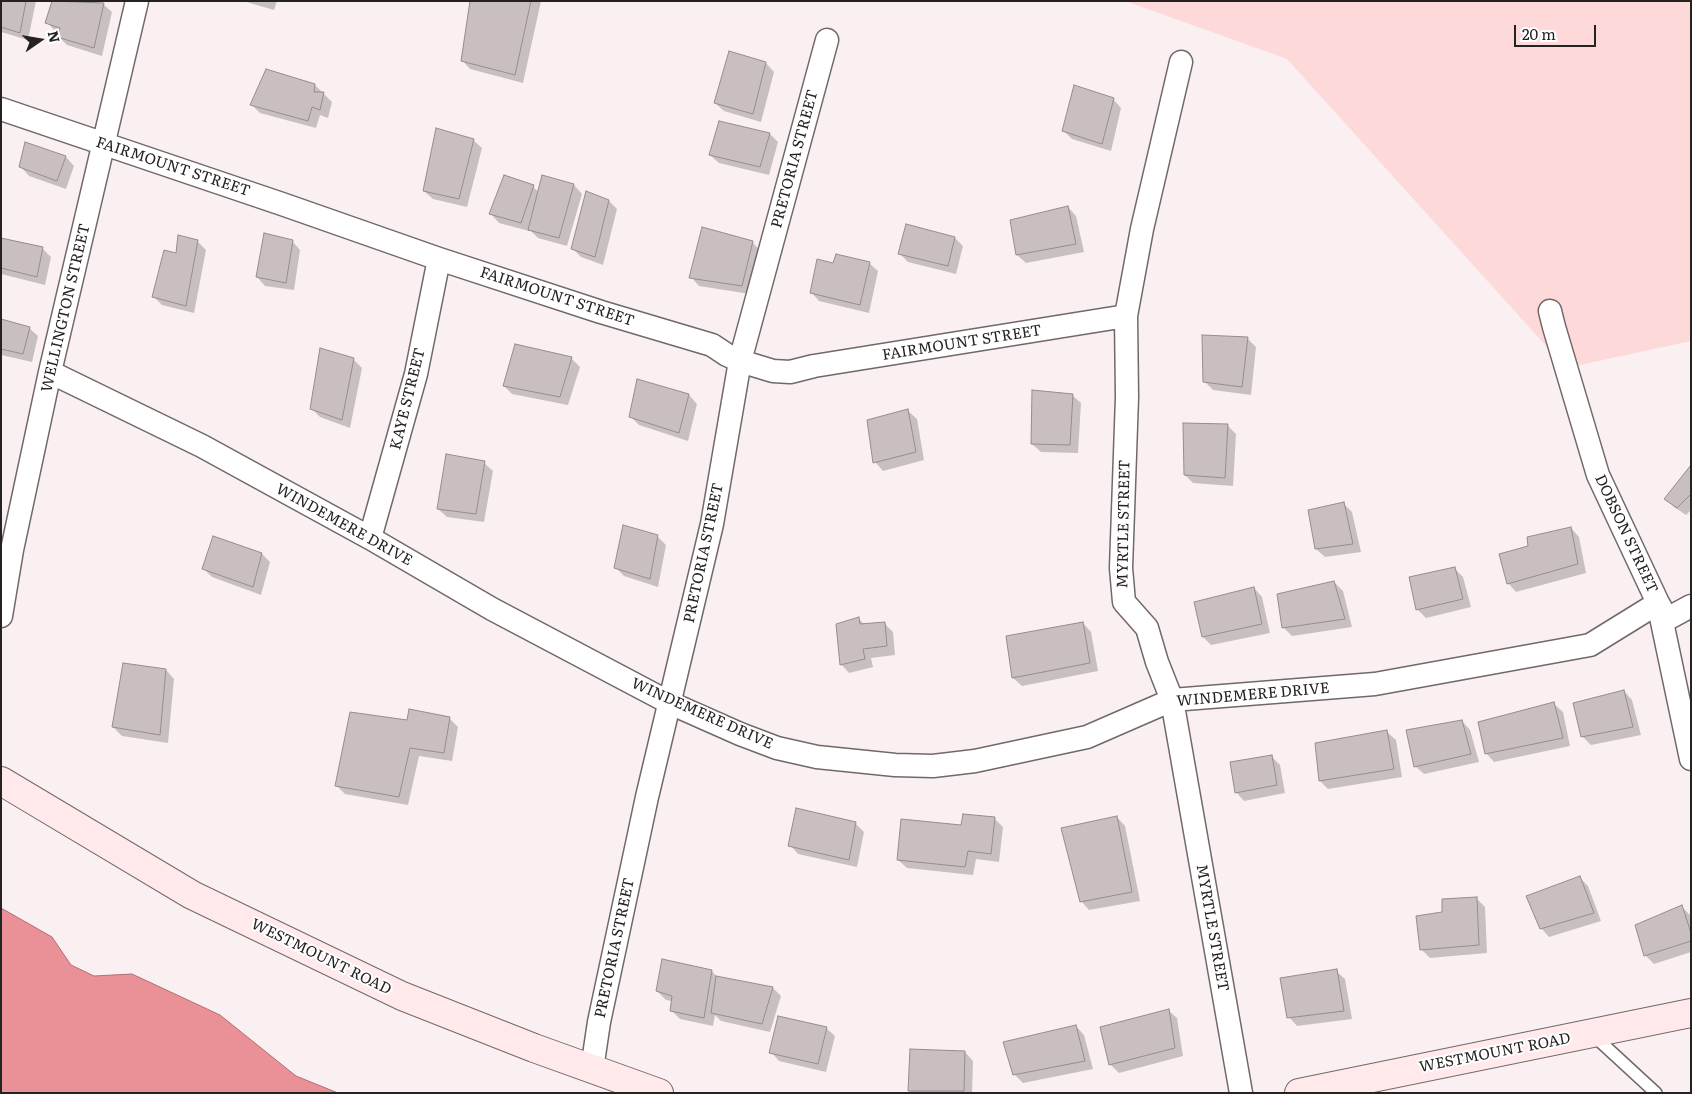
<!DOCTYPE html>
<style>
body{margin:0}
#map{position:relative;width:1692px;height:1094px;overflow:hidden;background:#fbf0f1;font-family:Literata,serif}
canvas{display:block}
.frame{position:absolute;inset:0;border:2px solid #252222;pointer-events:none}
.north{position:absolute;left:15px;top:15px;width:50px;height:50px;-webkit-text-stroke:4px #fff;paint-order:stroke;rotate:77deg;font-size:14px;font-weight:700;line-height:20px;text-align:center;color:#252222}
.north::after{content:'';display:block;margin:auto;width:18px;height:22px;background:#252222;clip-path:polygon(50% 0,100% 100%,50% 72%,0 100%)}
.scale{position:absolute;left:1514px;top:25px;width:82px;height:22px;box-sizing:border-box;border:2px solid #252222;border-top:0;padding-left:6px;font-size:15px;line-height:18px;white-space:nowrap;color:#252222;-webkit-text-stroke:4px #fff;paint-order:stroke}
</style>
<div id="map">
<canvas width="1692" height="1094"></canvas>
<div class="frame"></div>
<div class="north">N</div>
<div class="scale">20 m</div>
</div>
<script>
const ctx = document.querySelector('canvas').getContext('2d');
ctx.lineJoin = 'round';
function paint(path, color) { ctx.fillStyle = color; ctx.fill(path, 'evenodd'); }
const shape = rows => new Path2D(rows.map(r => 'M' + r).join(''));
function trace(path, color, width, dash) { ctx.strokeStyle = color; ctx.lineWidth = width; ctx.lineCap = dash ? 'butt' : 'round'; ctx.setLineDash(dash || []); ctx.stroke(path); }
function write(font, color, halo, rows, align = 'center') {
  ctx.font = font + ' Literata,serif'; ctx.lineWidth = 4; ctx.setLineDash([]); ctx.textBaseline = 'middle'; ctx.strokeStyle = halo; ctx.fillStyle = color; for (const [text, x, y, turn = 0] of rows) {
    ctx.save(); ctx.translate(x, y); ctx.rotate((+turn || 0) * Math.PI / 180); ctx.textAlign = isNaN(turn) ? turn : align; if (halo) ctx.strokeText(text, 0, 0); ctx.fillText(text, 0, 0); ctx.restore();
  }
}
paint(shape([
 [1125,1,1691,1,1691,341,1566,368,1287,59]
]), '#fdd9da');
const water = shape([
 [1,908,52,937,71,965,94,976,132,974,220,1015,296,1076,338,1093,1,1093,1,908]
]);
paint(water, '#ea9097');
trace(water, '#af6f74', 1);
paint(shape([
 [1,1,36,1,28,40,1,32],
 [53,1,94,1,103,4,112,12,102,56,67,45,58,36,59,32,55,31,47,22],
 [243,1,277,1,274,10],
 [472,1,541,1,523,83,470,69,462,60],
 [766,63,774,72,761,122,724,111,715,103],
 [315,85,332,102,328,118,320,115,316,128,260,113,252,105],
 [1113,99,1121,108,1111,151,1072,139,1063,130],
 [770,134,778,142,769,175,719,163,710,155],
 [473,140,482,148,467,207,433,199,424,191],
 [26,143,66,157,74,166,66,189,29,176,21,167],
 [542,177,574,185,582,194,567,246,538,238,530,230,529,231,499,223,491,214,533,187,539,192],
 [609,201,617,209,603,265,581,257,573,249],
 [1068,207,1076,216,1084,252,1026,263,1017,255,1012,221],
 [955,238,963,246,956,274,908,262,900,254],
 [1,239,42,248,51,257,45,285,1,274],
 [197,241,206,250,194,313,162,305,154,297,177,254],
 [292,241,300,250,294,290,265,286,257,277],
 [752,242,761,251,750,294,699,286,691,277],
 [869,263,878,271,869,313,819,301,811,292],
 [1,320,29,328,38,336,32,362,1,355],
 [1247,338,1256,347,1251,395,1213,390,1205,382],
 [321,349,354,360,362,368,350,428,320,417,311,408],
 [571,358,580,367,568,405,512,394,504,386],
 [689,395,697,404,688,441,639,425,630,416],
 [1072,395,1081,403,1078,453,1041,452,1032,444],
 [908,411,917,419,924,460,883,471,875,462],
 [1227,425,1236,434,1233,486,1193,483,1185,475],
 [484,463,493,471,484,522,447,517,438,509],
 [1691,467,1691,510,1686,515,1674,507,1666,499],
 [1344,504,1352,512,1361,552,1325,557,1316,549],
 [1571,528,1579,537,1586,573,1516,592,1508,583],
 [657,536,666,545,658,587,624,576,616,568],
 [262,554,270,562,261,595,212,577,203,568],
 [1455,569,1463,577,1471,607,1426,618,1417,609],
 [1334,582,1343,591,1352,627,1292,636,1284,628],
 [1254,588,1262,597,1270,633,1211,645,1203,637],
 [858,618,865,625,884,623,893,632,895,655,871,658,873,667,849,673,841,664],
 [1083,623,1091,632,1098,671,1022,686,1013,678],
 [166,670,174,679,168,743,122,736,113,727],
 [1624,691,1632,700,1641,735,1591,745,1582,736],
 [1554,704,1563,712,1570,746,1494,762,1486,753],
 [449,718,458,727,452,761,419,756,408,805,345,794,336,785,408,722],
 [1462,721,1470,730,1479,762,1424,774,1415,766],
 [1387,732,1396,740,1402,777,1328,789,1320,781],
 [1272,757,1280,765,1285,793,1244,801,1236,792],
 [1117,817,1125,826,1140,901,1089,910,1081,901],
 [994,818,1003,827,999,862,976,859,973,875,907,868,898,860,963,827],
 [855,823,864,832,857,867,798,854,790,845],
 [1580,878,1588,886,1601,921,1549,937,1541,928],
 [1477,899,1485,907,1487,953,1430,958,1421,949],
 [1682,907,1691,916,1691,952,1654,964,1645,955],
 [712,971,718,978,773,988,781,996,770,1032,721,1021,715,1015,713,1026,680,1019,671,1010,672,1001,666,1000,657,991],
 [1336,971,1345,979,1352,1019,1297,1026,1289,1017],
 [1168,1010,1177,1018,1183,1056,1119,1073,1110,1064],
 [1076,1026,1084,1035,1093,1069,1023,1083,1014,1074],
 [826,1028,835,1036,826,1072,779,1061,771,1052],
 [965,1052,973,1061,972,1093,911,1093,909,1091]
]), '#0003');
const building = shape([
 [1,1,26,1,20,33,1,27,1,1],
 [52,1,104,3,94,48,57,37,60,28,45,23,52,1],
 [470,1,531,1,515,75,461,61,470,1],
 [729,51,766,62,753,114,714,103,729,51],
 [266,69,315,84,314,92,324,92,320,110,312,107,308,121,250,105,266,69],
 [1074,85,1114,98,1102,144,1062,131,1074,85],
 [719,121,770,133,760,167,709,155,719,121],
 [436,128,474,139,459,199,423,191,436,128],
 [25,142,66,156,57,181,19,167,25,142],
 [504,175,534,185,521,223,489,214,504,175],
 [542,175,574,184,559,238,528,230,542,175],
 [586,191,609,200,595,257,571,249,586,191],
 [1068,206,1076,244,1016,255,1010,220,1068,206],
 [906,224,955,237,948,266,898,254,906,224],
 [702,227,753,241,742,286,689,278,702,227],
 [264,233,293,240,286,283,256,277,264,233],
 [178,235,198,240,186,306,152,297,164,250,176,253,178,235],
 [1,238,43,247,37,277,1,268,1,238],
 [836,254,870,262,860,305,810,293,817,259,833,263,836,254],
 [1,319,30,327,23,354,1,349,1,319],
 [1202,335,1248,337,1242,387,1203,382,1202,335],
 [515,344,572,357,560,397,503,386,515,344],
 [320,348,354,358,342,420,310,409,320,348],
 [637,379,689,394,679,433,629,417,637,379],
 [1032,390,1073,394,1070,445,1031,444,1032,390],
 [908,409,916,452,873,463,867,420,908,409],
 [1183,423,1228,424,1225,478,1184,475,1183,423],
 [446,454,485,461,476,514,437,509,446,454],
 [1691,465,1691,494,1677,508,1664,499,1691,465],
 [1344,502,1353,544,1315,549,1308,510,1344,502],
 [623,525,658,535,650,579,614,568,623,525],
 [1571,527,1578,564,1507,584,1499,554,1528,546,1527,537,1571,527],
 [213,536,262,553,253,587,202,569,213,536],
 [1455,567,1463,599,1416,610,1409,577,1455,567],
 [1334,581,1345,619,1282,628,1277,594,1334,581],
 [1254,587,1262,624,1202,637,1194,602,1254,587],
 [859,617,860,624,885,622,887,646,863,649,865,659,840,665,836,624,859,617],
 [1083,622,1090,663,1012,678,1006,636,1083,622],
 [123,663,166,669,160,735,112,727,123,663],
 [1624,690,1633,727,1581,737,1573,703,1624,690],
 [1554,702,1563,738,1485,754,1478,722,1554,702],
 [409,709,450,717,444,753,410,748,399,797,335,786,350,712,407,720,409,709],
 [1462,720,1471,754,1414,767,1406,730,1462,720],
 [1387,730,1394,769,1319,781,1315,743,1387,730],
 [1272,755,1277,785,1235,793,1230,762,1272,755],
 [796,808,856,822,849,860,788,846,796,808],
 [963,814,995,817,991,854,968,851,965,867,897,860,901,819,961,825,963,814],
 [1117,816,1132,892,1080,902,1061,828,1117,816],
 [1580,876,1594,913,1540,929,1526,896,1580,876],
 [1477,897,1479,945,1420,950,1416,916,1442,912,1442,899,1477,897],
 [1682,905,1691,933,1691,941,1644,956,1635,925,1682,905],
 [662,959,712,970,704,1018,670,1011,672,996,656,991,662,959],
 [1337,969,1344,1011,1287,1018,1280,978,1337,969],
 [716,976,773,987,762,1024,711,1013,716,976],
 [1169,1009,1175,1048,1109,1065,1100,1027,1169,1009],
 [778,1016,827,1027,818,1064,769,1053,778,1016],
 [1076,1025,1085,1061,1013,1075,1003,1042,1076,1025],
 [910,1049,965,1051,964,1091,908,1091,910,1049]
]);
paint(building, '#c9bfc0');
trace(building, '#958c8c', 1);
const service = shape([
 [1593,1035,1656,1093]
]);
const minor = shape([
 [1181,62,1142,229,1126,316,1127,397,1121,568,1124,602,1147,628,1157,662,1172,700,1241,1093],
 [1,109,282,204,439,259,601,312,712,345,727,355,740,361,773,371,790,372,814,366,1126,316],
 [1550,311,1554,327,1598,475,1658,603,1691,759],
 [50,372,202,446,370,538,492,609,670,703,740,734,777,748,817,757,895,765,933,766,975,761,1087,737,1172,700,1375,684,1590,645,1658,603],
 [370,538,416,374,439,259],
 [1658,603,1667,619,1691,606],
 [1,616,12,550,50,372,137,1],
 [592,1069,599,1022,647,797,712,524,740,361,827,40]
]);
const secondary = shape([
 [1,781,192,895,402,996,534,1048,659,1093],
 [1299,1093,1691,1013]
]);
trace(service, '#716868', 14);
trace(minor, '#716868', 25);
trace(secondary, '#716868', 30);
trace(service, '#fff', 11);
trace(minor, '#fff', 22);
trace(secondary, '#ffe9ea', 28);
write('15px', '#252222', '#fff', [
 ["PRETORIA STREET",795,159,-75],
 ["FAIRMOUNT STREET",173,167,18],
 ["FAIRMOUNT STREET",557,297,18],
 ["WELLINGTON STREET",66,308,-77],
 ["FAIRMOUNT STREET",962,343,-9],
 ["KAYE STREET",408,399,-76],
 ["MYRTLE STREET",1124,524,-89],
 ["WINDEMERE DRIVE",344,525,29],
 ["DOBSON STREET",1626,534,65],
 ["PRETORIA STREET",704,553,-78],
 ["WINDEMERE DRIVE",1253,695,-5],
 ["WINDEMERE DRIVE",702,714,24],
 ["MYRTLE STREET",1212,928,80],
 ["PRETORIA STREET",615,948,-78],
 ["WESTMOUNT ROAD",321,957,26],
 ["WESTMOUNT ROAD",1495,1053,-11]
]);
</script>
